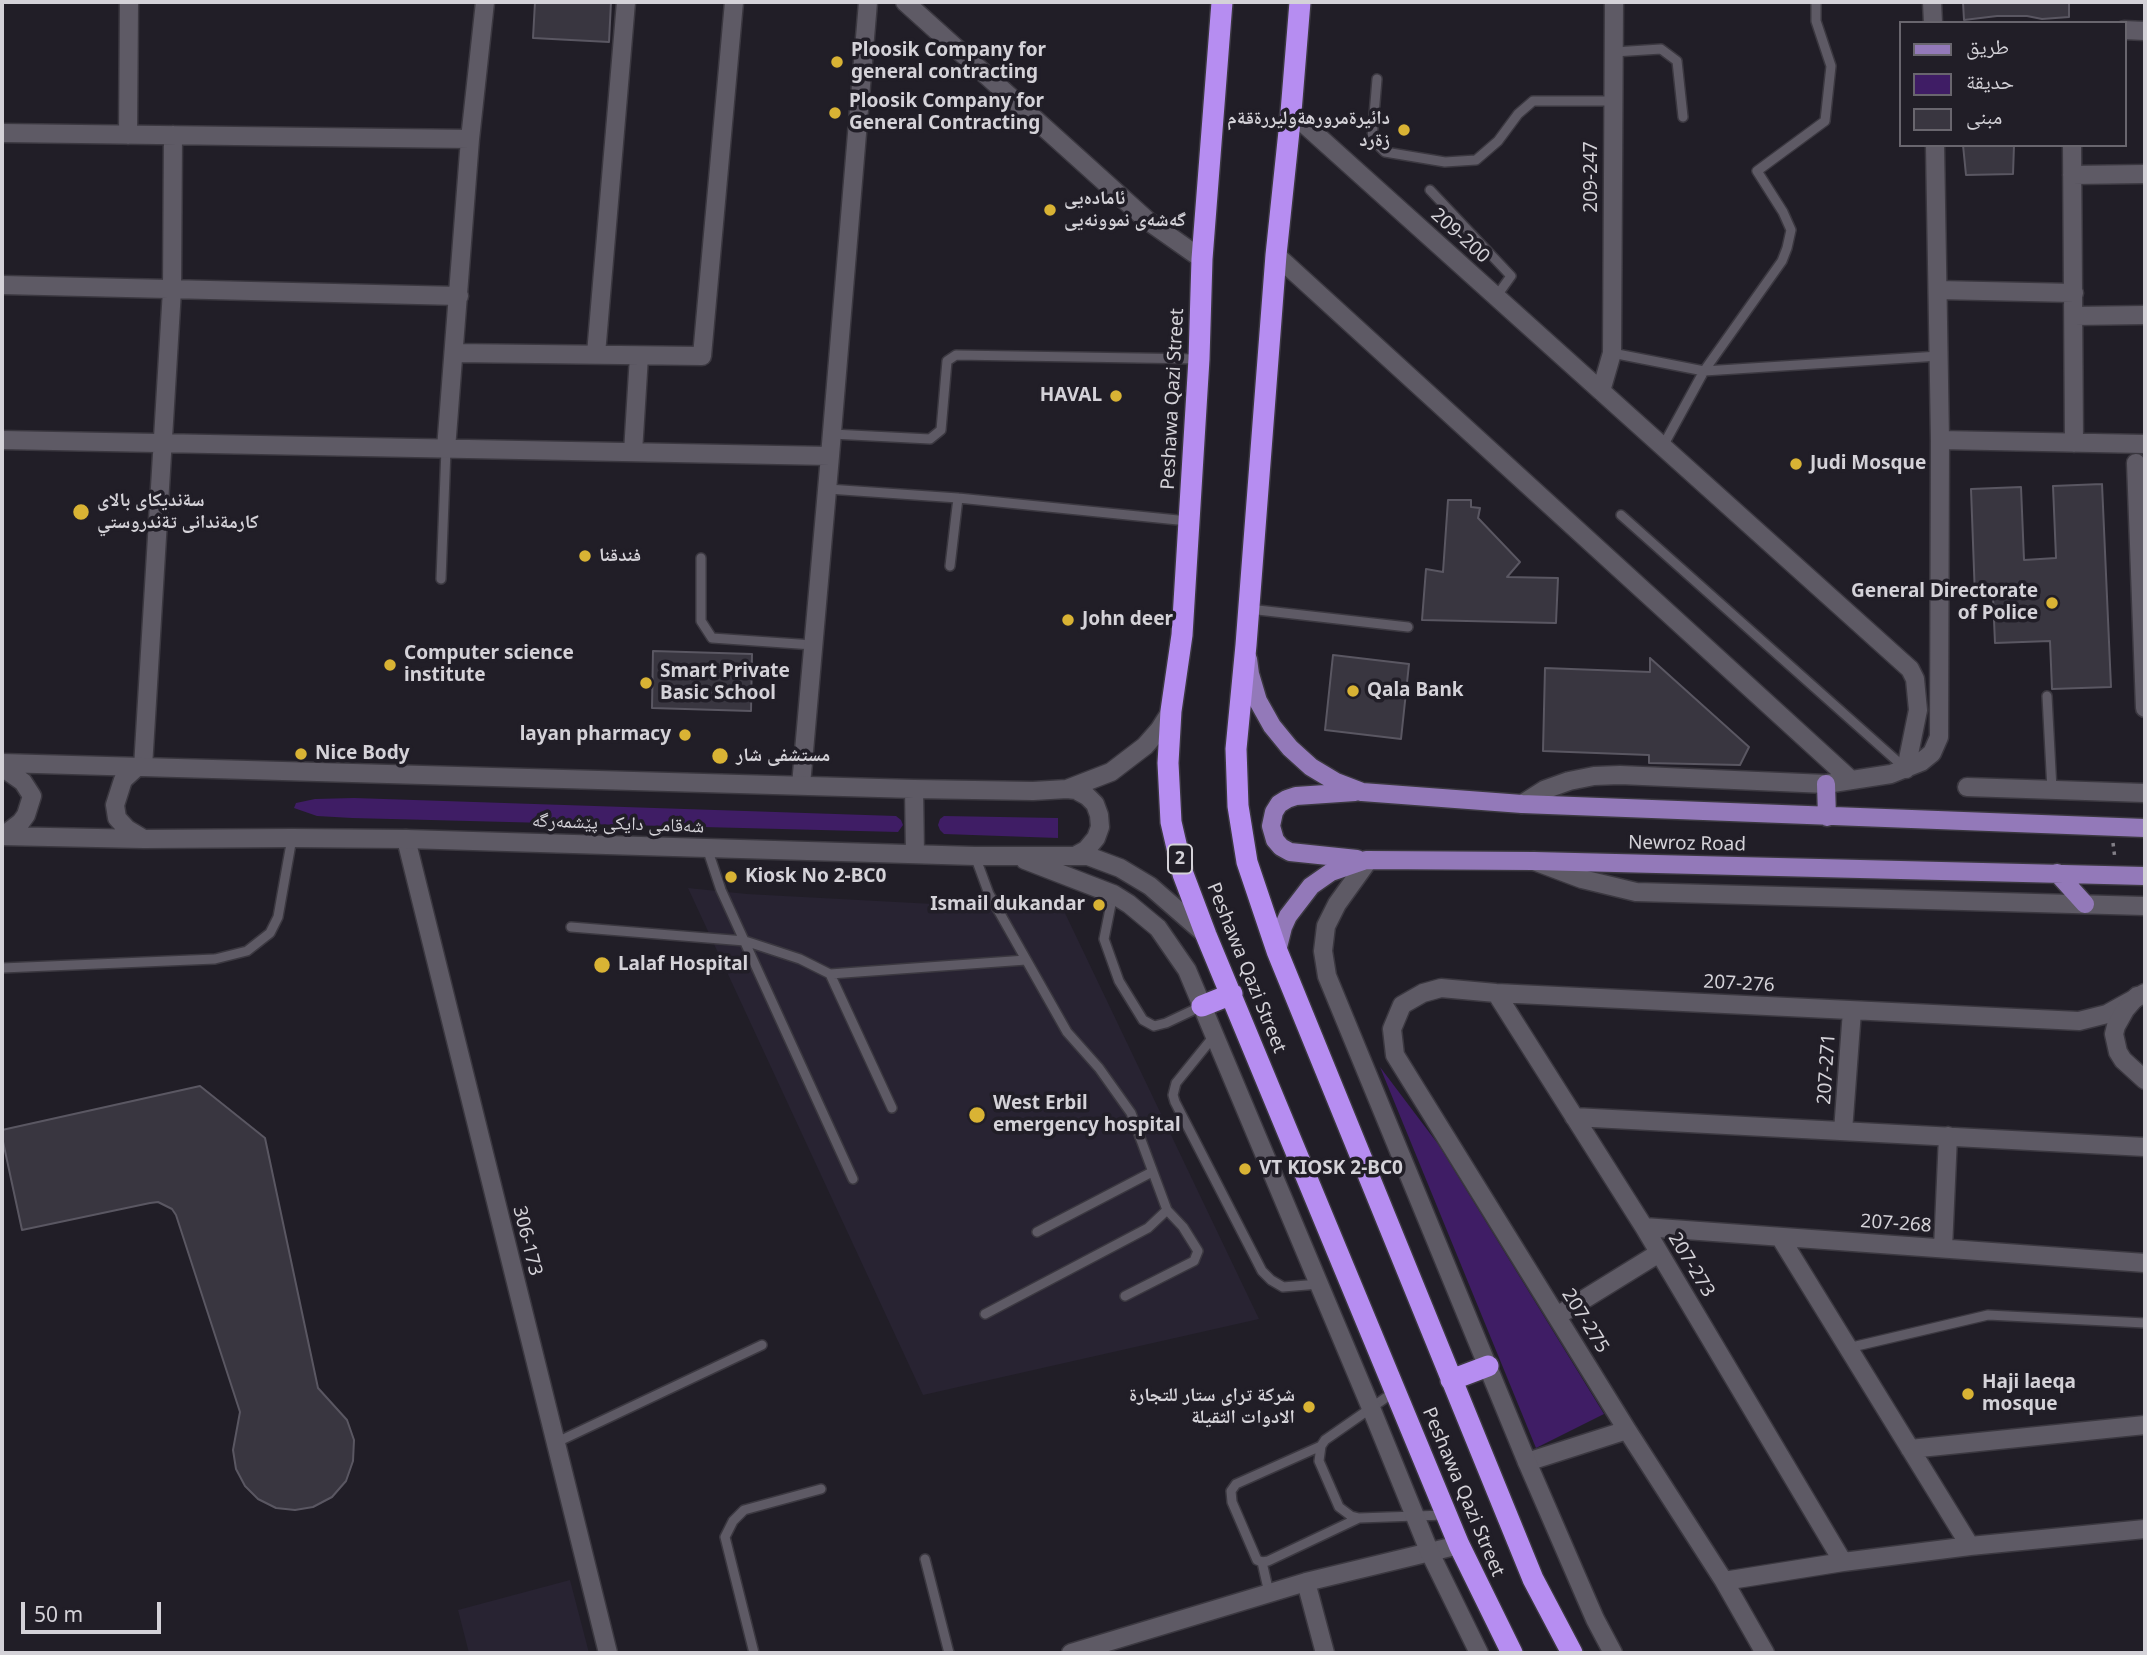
<!DOCTYPE html>
<meta charset="utf-8">
<style>
body{margin:0}
#map{position:relative;width:2147px;height:1655px;overflow:hidden;background:#211e27;font-family:"Noto Sans","Noto Naskh Arabic",sans-serif}
canvas{display:block}
.frame{position:absolute;inset:0;border:4px solid #d4d2d8;pointer-events:none}
.legend{position:absolute;left:1899px;top:21px;width:228px;height:126px;box-sizing:border-box;background:#211e27;border:2px solid #69666e;margin:0;padding:9px 12px;list-style:none;font-size:21px;color:#d4d2d8}
.legend li{display:flex;align-items:center;gap:14px;height:35px}
.legend b{width:35px;border:2px solid #69666e}
.scale{position:absolute;left:21px;top:1602px;width:140px;height:32px;box-sizing:border-box;border:4px solid #d4d2d8;border-top:0;padding-left:9px;font-size:21px;line-height:24px;white-space:nowrap;color:#d4d2d8;-webkit-text-stroke:5px #211e27;paint-order:stroke}
</style>
<div id="map">
<canvas width="2147" height="1655"></canvas>
<div class="frame"></div>
<ul class="legend">
<li><b style="height:9px;background:#9379b9"></b>طريق</li>
<li><b style="height:19px;background:#3f1d65"></b>حديقة</li>
<li><b style="height:19px;background:#393640"></b>مبنى</li>
</ul>
<div class="scale">50 m</div>
</div>
<script>
const ctx = document.querySelector('canvas').getContext('2d');
ctx.lineJoin = 'round';
function paint(path, color) { ctx.fillStyle = color; ctx.fill(path, 'evenodd'); }
const shape = rows => new Path2D(rows.map(r => 'M' + r).join(''));
function trace(path, color, width, dash) { ctx.strokeStyle = color; ctx.lineWidth = width; ctx.lineCap = dash ? 'butt' : 'round'; ctx.setLineDash(dash || []); ctx.stroke(path); }
function write(font, color, halo, rows, align = 'center') {
  ctx.font = font + ' "Noto Sans","Noto Naskh Arabic",sans-serif'; ctx.lineWidth = 7; ctx.setLineDash([]); ctx.textBaseline = 'middle'; ctx.strokeStyle = halo; ctx.fillStyle = color; for (const [text, x, y, turn = 0] of rows) {
    ctx.save(); ctx.translate(x, y); ctx.rotate((+turn || 0) * Math.PI / 180); ctx.textAlign = isNaN(turn) ? turn : align; if (halo) ctx.strokeText(text, 0, 0); ctx.fillText(text, 0, 0); ctx.restore();
  }
}
paint(shape([
 [688,888,747,894,1064,911,1259,1319,923,1395],
 [570,1580,589,1653,469,1653,458,1610]
]), '#282332');
paint(shape([
 [354,798,896,816,901,820,903,825,898,832,352,818,317,816,294,808,296,803,315,799],
 [944,816,1058,818,1058,838,944,834,940,830,938,825,940,819],
 [1380,1067,1438,1144,1604,1414,1536,1448]
]), '#3f1d65');
const building = shape([
 [535,2,611,2,609,42,533,38,535,2],
 [1963,2,2069,2,2069,17,2042,19,2027,16,1997,16,1964,20,1963,2],
 [1963,145,2014,145,2013,174,1966,175,1963,145],
 [2102,484,2111,687,2052,689,2050,641,1995,643,1993,597,1975,597,1971,489,2021,487,2024,560,2056,558,2053,486,2102,484],
 [1448,500,1471,500,1471,507,1480,508,1478,518,1520,562,1507,577,1558,578,1556,623,1422,620,1426,569,1443,572,1448,500],
 [653,651,752,654,751,711,652,708,653,651],
 [1333,655,1409,664,1401,739,1325,730,1333,655],
 [1650,658,1749,747,1740,765,1649,763,1649,755,1543,751,1545,668,1650,672,1650,658],
 [200,1086,265,1138,318,1388,347,1420,354,1440,353,1461,346,1481,332,1497,313,1507,295,1510,276,1508,258,1499,245,1486,236,1469,233,1450,240,1412,176,1215,172,1209,158,1202,150,1203,22,1230,2,1137,2,1130,200,1086]
]);
paint(building, '#393640');
trace(building, '#5a5762', 2);
const lane = shape([
 [1614,52,1661,49,1677,61,1683,117],
 [1377,79,1372,139,1385,152,1445,162,1476,160,1498,141,1518,114,1533,101,1614,101],
 [1430,190,1511,276,1496,297],
 [1612,353,1704,371,1782,261,1787,248,1791,230,1783,212,1757,171,1825,121,1831,66,1816,21,1816,2],
 [832,434,930,439,941,430,947,361,956,355,1199,359],
 [1663,446,1704,371,1939,356],
 [828,489,958,498,1188,521],
 [1621,515,1906,769],
 [701,558,701,621,712,638,813,645],
 [950,566,958,498],
 [441,579,446,449],
 [1249,609,1408,627],
 [2047,696,2052,790],
 [707,848,721,890,853,1179],
 [975,856,989,894,1067,1032,1099,1068,1131,1113,1167,1210,1148,1228,985,1314],
 [1113,894,1104,939,1119,981,1143,1020,1154,1026,1166,1023,1202,1006],
 [571,927,745,941,800,959,830,974,892,1108],
 [2,968,215,959,247,951,270,933,278,917,292,838],
 [830,974,1026,960],
 [1214,1036,1176,1083,1173,1095,1175,1102,1262,1271,1271,1280,1283,1287,1319,1284],
 [1037,1232,1152,1172],
 [1125,1296,1194,1261,1198,1251,1183,1227,1167,1210],
 [1848,1348,1988,1315,2145,1323],
 [1394,1392,1325,1440,1321,1446,1319,1461,1339,1507,1351,1516,1359,1518,1445,1515],
 [555,1443,762,1345],
 [1321,1446,1236,1484,1231,1491,1232,1502,1257,1560,1262,1562,1268,1561,1359,1518],
 [925,1559,949,1653],
 [1262,1562,1269,1593],
 [754,1653,725,1537,733,1521,744,1510,821,1489]
]);
const street = shape([
 [905,2,1148,221,1202,259],
 [1932,2,1933,23],
 [2124,30,2145,31],
 [1291,112,1910,669,1915,679,1918,710,1906,769],
 [2,133,470,139],
 [128,135,129,2],
 [2072,145,2074,443],
 [2072,175,2145,174],
 [1276,255,1851,780],
 [2,285,459,296],
 [1938,290,2074,293],
 [2074,316,2145,315],
 [454,353,702,356,734,2],
 [596,354,626,2],
 [1601,391,1612,353,1614,2],
 [2,440,830,456],
 [1940,440,2145,444],
 [446,449,470,139,485,2],
 [633,452,639,356],
 [2136,463,2145,708],
 [143,767,172,290,173,135],
 [801,785,830,456,868,2],
 [1967,787,2145,793],
 [1522,804,1544,790,1569,781,1594,776,1620,775,1826,784,1891,774,1921,762,1932,753,1939,737,1940,440,1935,145],
 [406,839,608,1653],
 [1534,861,1582,879,1636,892,2145,906],
 [1496,993,1644,1227,1843,1562],
 [1574,1117,2145,1147],
 [1843,1131,1852,1011],
 [1644,1227,2145,1263],
 [1780,1237,1970,1546],
 [1943,1248,1948,1136],
 [1557,1316,1659,1253],
 [1910,1449,2145,1425],
 [1527,1462,1627,1430],
 [1724,1581,1843,1562,1970,1546,2145,1529],
 [1306,1582,1325,1653],
 [1071,1653,1306,1582,1459,1545],
 [1765,1653,1724,1581,1627,1430,1395,1055,1392,1029,1402,1005,1423,993,1441,988,1496,993,2079,1021,2107,1014,2145,993]
]);
const secondary = shape([
 [2,763,914,789,1033,791,1067,789,1111,772,1145,746,1159,730,1171,711],
 [2,767,23,782,32,796,26,815,21,822,3,836],
 [137,767,123,780,115,805,117,818,127,829,142,838],
 [914,789,915,854],
 [1067,789,1076,790,1087,796,1095,804,1099,815,1100,827,1096,838,1086,850,1075,856],
 [2,836,144,839,292,838,406,839,975,856,1088,856,1120,868,1150,886,1205,934],
 [1025,860,1113,894,1129,904,1158,928,1187,970,1371,1408,1430,1553,1479,1653],
 [1368,861,1337,904,1326,926,1323,951,1327,976,1527,1462,1595,1619,1613,1653],
 [2137,996,2125,1010,2116,1026,2114,1034,2118,1052,2123,1060,2145,1080]
]);
const primary = shape([
 [1248,659,1250,674,1258,701,1272,726,1290,748,1311,767,1336,782,1362,792,1522,804,2145,828],
 [1826,784,1827,817],
 [1355,792,1296,796,1287,799,1279,804,1274,812,1271,826,1275,840,1281,847,1290,852,1357,859],
 [2057,873,2085,904],
 [1277,951,1283,927,1288,916,1311,886,1331,872,1366,860,1534,861,2145,876]
]);
const highway = shape([
 [1222,2,1202,259,1199,359,1182,635,1171,711,1168,763,1171,822,1183,874,1206,935,1459,1545,1512,1653],
 [1300,2,1291,112,1276,255,1246,645,1236,749,1238,806,1247,862,1277,951,1533,1579,1572,1653],
 [1202,1006,1232,994],
 [1451,1380,1488,1366]
]);
trace(lane, '#3b3840', 12);
trace(street, '#3b3840', 21);
trace(secondary, '#3b3840', 21);
trace(primary, '#3b3840', 21);
trace(highway, '#3b3840', 24);
trace(shape([
 [2113,843,2115,859]
]), '#827f87', 3.5, [3.5, 5]);
trace(lane, '#5e5a65', 9);
trace(street, '#5e5a65', 18);
trace(secondary, '#5e5a65', 18);
trace(primary, '#9379b9', 18);
trace(highway, '#b68df1', 21);
for (const [x, y, r, color] of [
 [837,62,7,"#d9b334"],
 [835,113,7,"#d9b334"],
 [1404,130,7,"#d9b334"],
 [1050,210,7,"#d9b334"],
 [1116,396,7,"#d9b334"],
 [1796,464,7,"#d9b334"],
 [81,512,9,"#d9b334"],
 [585,556,7,"#d9b334"],
 [2052,603,7,"#d9b334"],
 [1068,620,7,"#d9b334"],
 [390,665,7,"#d9b334"],
 [646,683,7,"#d9b334"],
 [1353,691,7,"#d9b334"],
 [685,735,7,"#d9b334"],
 [301,754,7,"#d9b334"],
 [720,756,9,"#d9b334"],
 [731,877,7,"#d9b334"],
 [1099,905,7,"#d9b334"],
 [602,965,9,"#d9b334"],
 [977,1115,9,"#d9b334"],
 [1245,1169,7,"#d9b334"],
 [1968,1394,7,"#d9b334"],
 [1309,1407,7,"#d9b334"]
]) { const dot = new Path2D(); dot.arc(x, y, r, 0, 2 * Math.PI); ctx.fillStyle = color; ctx.fill(dot); trace(dot, '#211e27', 2.5); }
for (const [x, y, w] of [
 [1180,859,24]
]) { const box = new Path2D(); box.roundRect(x - w / 2, y - 14.5, w, 29, 5); ctx.fillStyle = '#211e27'; ctx.fill(box); trace(box, '#d4d2d8', 2); }
write('bold 18px', '#d4d2d8', null, [
 ["2",1180,859]
]);
write('bold 19px', '#d4d2d8', '#211e27', [
 ["Ploosik Company for",851,51],
 ["general contracting",851,73],
 ["Ploosik Company for",849,102],
 ["General Contracting",849,124],
 ["دائيرةمرورهةوليررةقةم",1390,119,"right"],
 ["زةرد",1390,141,"right"],
 ["ئامادەیی",1064,199],
 ["گەشەی نموونەیی",1064,221],
 ["HAVAL",1102,396,"right"],
 ["Judi Mosque",1810,464],
 ["سةنديكاى بالاى",97,501],
 ["كارمةندانى تةندروستي",97,523],
 ["فندقنا",599,556],
 ["General Directorate",2038,592,"right"],
 ["of Police",2038,614,"right"],
 ["John deer",1082,620],
 ["Computer science",404,654],
 ["institute",404,676],
 ["Smart Private",660,672],
 ["Basic School",660,694],
 ["Qala Bank",1367,691],
 ["layan pharmacy",671,735,"right"],
 ["Nice Body",315,754],
 ["مستشفى شار",736,756],
 ["Kiosk No 2-BC0",745,877],
 ["Ismail dukandar",1085,905,"right"],
 ["Lalaf Hospital",618,965],
 ["West Erbil",993,1104],
 ["emergency hospital",993,1126],
 ["VT KIOSK 2-BC0",1259,1169],
 ["Haji laeqa",1982,1383],
 ["mosque",1982,1405],
 ["شركة ترای ستار للتجارة",1295,1396,"right"],
 ["الادوات الثقيلة",1295,1418,"right"]
], 'left');
write('19px', '#d4d2d8', '#211e27', [
 ["209-247",1592,177,-90],
 ["209-200",1460,236,42],
 ["Peshawa Qazi Street",1173,399,-87],
 ["شەقامی دایکی پێشمەرگە",618,824,2],
 ["Newroz Road",1687,844,1],
 ["Peshawa Qazi Street",1246,968,68],
 ["207-276",1739,984,3],
 ["207-271",1827,1069,-86],
 ["207-268",1896,1224,4],
 ["306-173",527,1241,76],
 ["207-273",1691,1265,59],
 ["207-275",1585,1321,58],
 ["Peshawa Qazi Street",1463,1492,67]
]);
</script>
